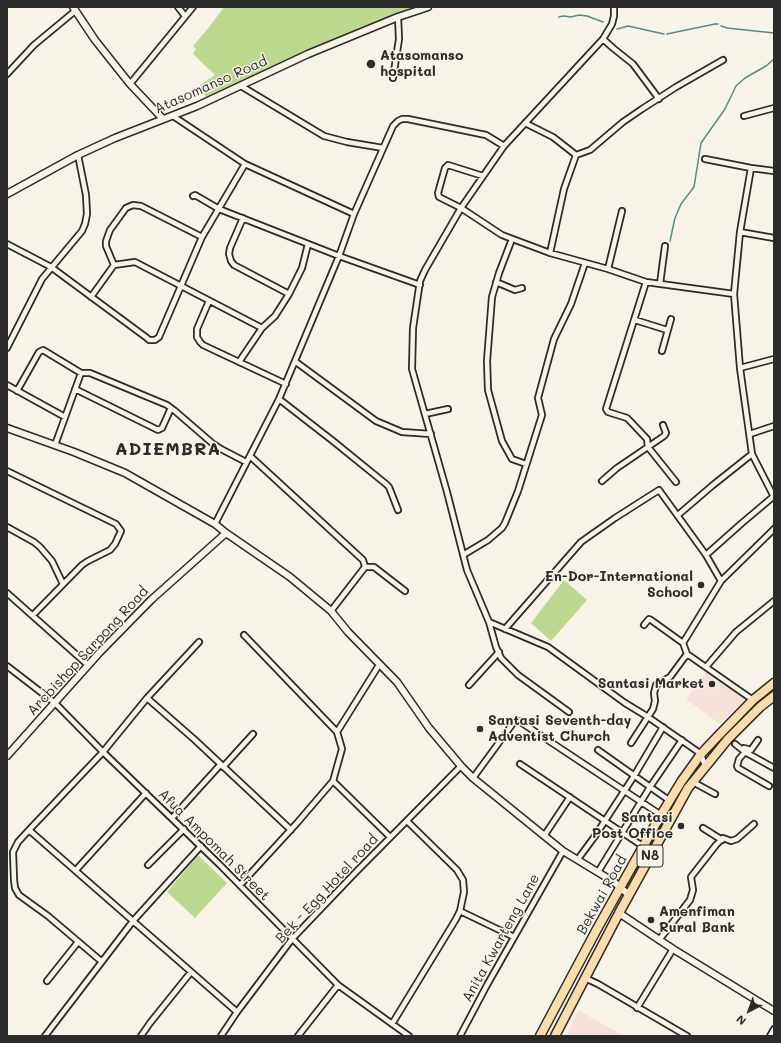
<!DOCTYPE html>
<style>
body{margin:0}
#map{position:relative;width:781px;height:1043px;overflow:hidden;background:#f7f3e8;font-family:Mali,sans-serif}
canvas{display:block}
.frame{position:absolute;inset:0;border:8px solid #2b2b2b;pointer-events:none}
.north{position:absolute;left:729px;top:991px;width:40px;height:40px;-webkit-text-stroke:3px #f7f3e8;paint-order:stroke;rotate:221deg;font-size:11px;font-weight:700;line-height:16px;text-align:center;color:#2b2b2b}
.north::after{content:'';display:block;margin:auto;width:14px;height:18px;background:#2b2b2b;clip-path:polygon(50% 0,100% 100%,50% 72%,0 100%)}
</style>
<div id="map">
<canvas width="781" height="1043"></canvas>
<div class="frame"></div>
<div class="north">N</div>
</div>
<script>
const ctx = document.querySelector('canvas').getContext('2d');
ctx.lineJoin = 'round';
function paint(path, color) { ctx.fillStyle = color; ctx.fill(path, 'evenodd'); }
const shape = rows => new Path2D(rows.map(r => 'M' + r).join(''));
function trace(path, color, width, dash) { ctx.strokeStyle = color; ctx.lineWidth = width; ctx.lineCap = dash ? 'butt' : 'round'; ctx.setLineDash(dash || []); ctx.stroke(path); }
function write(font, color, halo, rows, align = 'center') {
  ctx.font = font + ' Mali,sans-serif'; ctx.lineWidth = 3; ctx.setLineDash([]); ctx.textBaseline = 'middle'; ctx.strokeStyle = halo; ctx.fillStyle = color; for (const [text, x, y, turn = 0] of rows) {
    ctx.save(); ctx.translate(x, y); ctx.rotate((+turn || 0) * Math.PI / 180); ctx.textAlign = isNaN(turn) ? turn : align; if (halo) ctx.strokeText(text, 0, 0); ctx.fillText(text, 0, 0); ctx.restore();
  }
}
paint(shape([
 [708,669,748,698,720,724,686,699],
 [578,1010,624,1036,566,1036]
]), '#f6e1d9');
paint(shape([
 [224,7,422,7,389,18,343,36,207,100,200,85,215,75,193,54,196,49,193,46,210,26],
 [564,580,587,600,551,641,531,623],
 [198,855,227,883,195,918,167,892]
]), '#bdd990');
trace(shape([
 [559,17,563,16,571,17,579,15,587,16,603,22],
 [721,26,727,28,774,33],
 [617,29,628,26,664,34],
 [667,34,715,24,718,24],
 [670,241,675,218,681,204,694,187,701,143,725,109,736,86,745,78,766,66,774,59]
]), '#58898d', 1.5);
const street = shape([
 [178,7,185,16],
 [614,7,614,16,612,24,603,39,504,146,461,208,425,270,420,281,413,328,412,369,447,492,467,570,489,622,548,647,625,703,648,717,694,749,701,754,705,766],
 [603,39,613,48,633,64,659,99],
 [7,74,34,45,75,11],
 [393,78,399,39,398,17],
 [130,84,193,7],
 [241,86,324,136,347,142,383,148],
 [173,116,245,164,354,214,339,256,279,399,215,524],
 [744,116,774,108],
 [525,123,553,137,576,155,564,189,550,253],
 [576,155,590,150,623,122,642,109,676,87,723,60],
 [705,159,751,168,774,171],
 [751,168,740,232,734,294,740,368,752,454,774,497],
 [483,176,448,165,445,168,438,193,439,197,461,208,502,235,550,253,608,269,646,282,734,294],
 [193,196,195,195,219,209,339,256,420,285],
 [354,214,393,126,398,121,402,119,408,119,486,135,504,146],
 [243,218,230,248,229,254,231,261,234,265,289,294],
 [740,232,774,238],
 [512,239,499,273,492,297,487,361,488,390,502,441,512,459,526,464],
 [7,244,51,267,147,338,149,340,155,340,159,337,202,237,245,164],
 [114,265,106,246,106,241,110,230,126,208,133,205,141,206,202,237],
 [608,269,622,211],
 [496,282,515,290,522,288],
 [646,282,606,409,608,412,627,418,630,421,647,439,648,447,676,482],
 [660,284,665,246],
 [91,297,114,265,135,262,262,328],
 [209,301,197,329,197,337,200,342,203,345,286,384],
 [635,320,667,330],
 [7,348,42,279,82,231,85,224,87,214,86,195,78,155],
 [662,351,671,319],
 [239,362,262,328,275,316,289,294,302,268,308,244],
 [296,362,376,421,402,432,431,434],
 [740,368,774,359],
 [7,385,65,417],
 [75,389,158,430,162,428,171,408],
 [17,391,39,352,43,350,81,373,90,373,167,405,175,411,212,443,221,449,246,462],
 [279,399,333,441,386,484,389,487,398,510],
 [425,414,448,409],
 [750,434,774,426],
 [55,445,81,373],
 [250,456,363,560,365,567,374,567,405,591],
 [7,471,116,524,121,531,115,544,110,550,88,561,82,565,33,615],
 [602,481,617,468,664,436,666,433,663,425],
 [678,515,713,485,752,454],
 [7,527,34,542,40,547,52,561,63,584],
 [463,555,488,540,502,528,505,523,518,491,542,415,538,398,554,339,571,304,585,263],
 [706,555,742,523,774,496],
 [7,593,88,665],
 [331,611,365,567],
 [489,622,496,647,501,658,518,675,569,712],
 [644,625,649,619,651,620,683,643,687,654],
 [505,629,581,542,615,518,659,490,706,555,721,581],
 [244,635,337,732],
 [683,643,721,581,774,529],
 [687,654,753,700],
 [7,666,55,703,103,752,219,864,338,985,409,1036],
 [706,667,736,632,774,601],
 [469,685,499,652],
 [147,698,195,740,291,830],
 [631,743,653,709,655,701,654,693,656,685,670,677,687,654],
 [735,744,745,752,774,768],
 [744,748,751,750,758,740],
 [598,750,670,801],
 [745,752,739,759,737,766,738,768,769,786],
 [520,764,644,847],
 [223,767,253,734],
 [473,778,514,722,519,721,661,815],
 [333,781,390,837],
 [693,782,715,794],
 [172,818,221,764],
 [703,828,722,840],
 [29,830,237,1012],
 [544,836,570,797],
 [578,859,595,836,634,776,663,727],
 [148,865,184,829],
 [76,870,146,793],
 [598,872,650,787,682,740],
 [240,885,297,823,333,781,342,749,337,732,379,665],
 [460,911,514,937],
 [659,940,690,900,693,890,691,877,716,845,723,838,731,841,737,839,754,824],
 [101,961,48,916,19,895,15,888,14,880,13,852,18,842,29,830,103,752,147,698,199,642],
 [585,978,598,984,687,1036],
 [47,981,78,942],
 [637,1008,673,949],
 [392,1024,456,919,460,911,464,892,463,880,457,870,407,821],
 [45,1036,133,921,201,846],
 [141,1036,150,1023,191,972],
 [221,1036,237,1012,292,939,355,873,461,766],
 [298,1036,338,985],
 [460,1036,487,985,563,851],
 [770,1036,774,1029]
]);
const secondary = shape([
 [73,7,95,40,130,84,163,119],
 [7,194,78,155,115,138,197,106,308,54,398,17,428,7],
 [7,428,74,452,125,473,215,524,226,533,290,577,331,611,348,632,397,682,429,728,461,766,473,778,563,851,614,882,629,895],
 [7,756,100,652,151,600,226,533],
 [619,913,673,949,774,1011]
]);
const highway = shape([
 [540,1036,597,929,658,820,681,782,701,754,718,736,753,700,774,683],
 [555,1036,619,913,688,788,728,739,760,707,774,696]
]);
trace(street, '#2b2b2b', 8);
trace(secondary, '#2b2b2b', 9);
trace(highway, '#2b2b2b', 11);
trace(street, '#f7f3e8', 4.5);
trace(secondary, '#f7f3e8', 6);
trace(highway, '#fbddab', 8);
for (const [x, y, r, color] of [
 [371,64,5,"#2b2b2b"],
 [701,585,4,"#2b2b2b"],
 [712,684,4,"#2b2b2b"],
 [480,729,4,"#2b2b2b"],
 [681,826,4,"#2b2b2b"],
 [651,920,4,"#2b2b2b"]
]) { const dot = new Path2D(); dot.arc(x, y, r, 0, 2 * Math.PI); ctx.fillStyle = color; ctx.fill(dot); trace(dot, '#f7f3e8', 1.5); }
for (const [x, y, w] of [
 [650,856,26]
]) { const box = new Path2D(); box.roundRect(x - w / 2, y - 11, w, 22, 3); ctx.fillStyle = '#f7f3e8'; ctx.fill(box); trace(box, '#2b2b2b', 1); }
write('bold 13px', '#2b2b2b', null, [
 ["N8",650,856]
]);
write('bold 14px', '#2b2b2b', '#f7f3e8', [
 ["Atasomanso",380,56],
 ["hospital",380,72],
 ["En-Dor-International",693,577,"right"],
 ["School",693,593,"right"],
 ["Santasi Market",704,684,"right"],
 ["Santasi Seventh-day",488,721],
 ["Adventist Church",488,737],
 ["Santasi",673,818,"right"],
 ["Post Office",673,834,"right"],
 ["Amenfiman",659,912],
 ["Rural Bank",659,928]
], 'left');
write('14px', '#2b2b2b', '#f7f3e8', [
 ["Atasomanso Road",211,85,-24],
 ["Arcbishop Sarpong Road",88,651,-47],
 ["Afua Ampomah Street",214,845,45],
 ["Bek - Egg Hotel road",327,889,-47],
 ["Bekwai Road",602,895,-61],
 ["Anita Kwarteng Lane",501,938,-61]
]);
ctx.letterSpacing = '1px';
write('bold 18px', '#2b2b2b', '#f7f3e8', [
 ["ADIEMBRA",168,449]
]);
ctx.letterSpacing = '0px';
</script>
